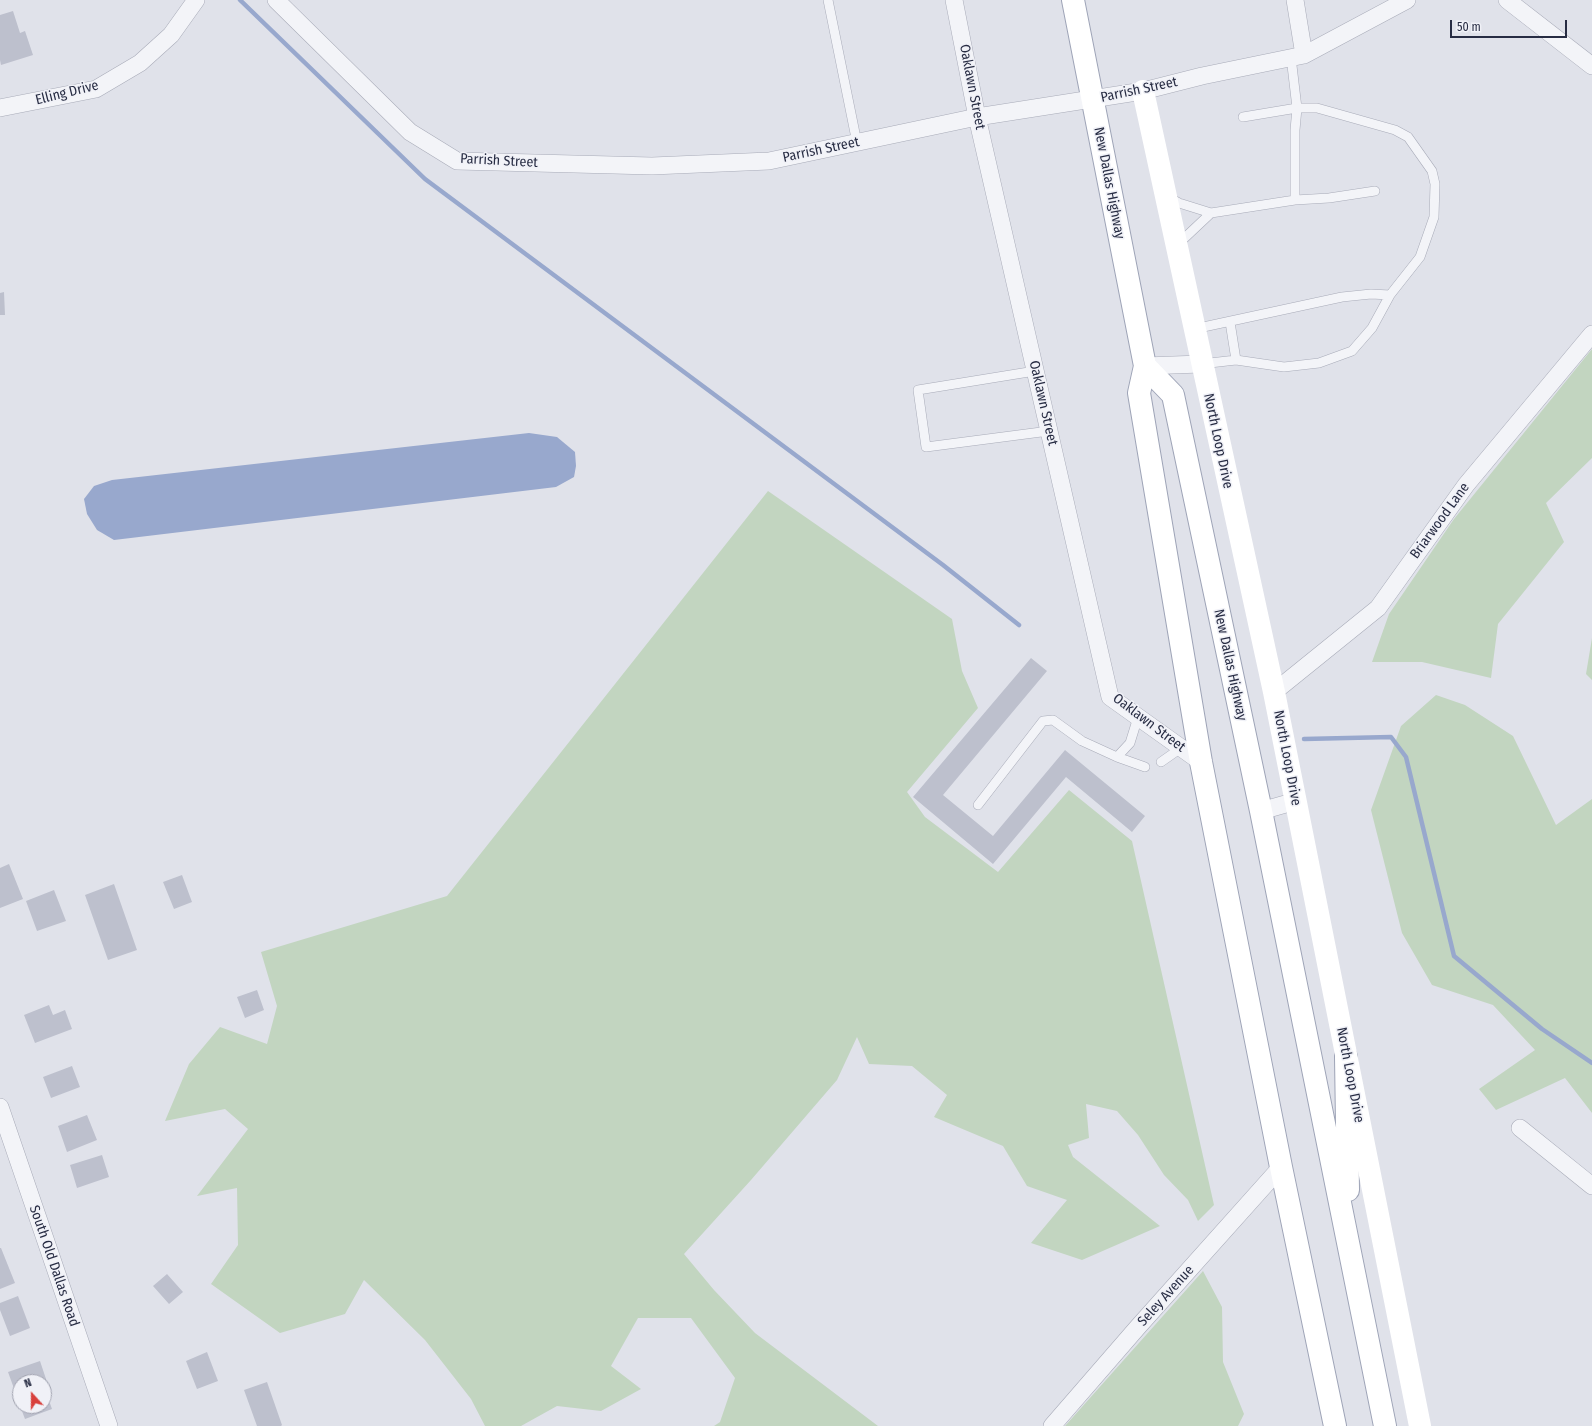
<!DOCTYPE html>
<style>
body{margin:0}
#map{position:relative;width:1592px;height:1426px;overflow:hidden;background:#e0e2ea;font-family:"Fira Sans Condensed",sans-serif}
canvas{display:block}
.north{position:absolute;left:12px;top:1374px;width:40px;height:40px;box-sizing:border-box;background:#f0f1f7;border:1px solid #a0a2af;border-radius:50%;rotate:339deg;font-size:11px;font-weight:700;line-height:16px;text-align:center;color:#272c43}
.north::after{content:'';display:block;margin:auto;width:14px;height:18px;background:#d8403c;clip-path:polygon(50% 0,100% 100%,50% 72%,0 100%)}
.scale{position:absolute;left:1450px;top:20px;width:117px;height:18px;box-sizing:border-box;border:2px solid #272c43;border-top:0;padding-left:5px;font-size:12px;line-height:14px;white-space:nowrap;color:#272c43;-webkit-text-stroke:3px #f0f1f7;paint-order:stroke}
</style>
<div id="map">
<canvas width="1592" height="1426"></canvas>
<div class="north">N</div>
<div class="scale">50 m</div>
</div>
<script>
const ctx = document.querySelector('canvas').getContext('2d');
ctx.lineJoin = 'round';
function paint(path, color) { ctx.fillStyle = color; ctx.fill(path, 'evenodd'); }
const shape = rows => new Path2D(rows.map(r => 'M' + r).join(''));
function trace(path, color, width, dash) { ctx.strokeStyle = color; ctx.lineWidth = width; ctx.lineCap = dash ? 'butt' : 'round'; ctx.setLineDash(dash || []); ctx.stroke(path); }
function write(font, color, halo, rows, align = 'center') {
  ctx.font = font + ' "Fira Sans Condensed",sans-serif'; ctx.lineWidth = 3; ctx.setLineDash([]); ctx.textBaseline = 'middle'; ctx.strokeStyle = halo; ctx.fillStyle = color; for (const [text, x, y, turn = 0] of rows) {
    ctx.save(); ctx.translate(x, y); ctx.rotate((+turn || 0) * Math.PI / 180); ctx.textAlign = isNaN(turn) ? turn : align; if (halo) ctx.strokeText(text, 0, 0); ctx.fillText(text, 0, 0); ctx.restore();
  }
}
paint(shape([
 [1592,349,1592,458,1546,503,1564,542,1498,624,1491,678,1422,662,1372,662,1389,614,1454,519],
 [768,491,952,619,962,671,978,708,907,792,925,817,998,872,1069,790,1132,841,1214,1205,1198,1221,1188,1200,1164,1175,1138,1135,1117,1111,1086,1104,1089,1138,1068,1145,1073,1157,1160,1226,1082,1260,1031,1243,1067,1200,1027,1186,1003,1146,934,1117,947,1095,912,1066,869,1064,857,1037,837,1080,751,1180,684,1254,714,1290,755,1333,878,1426,714,1426,720,1422,735,1378,691,1318,638,1318,611,1366,641,1389,601,1411,557,1406,521,1426,485,1426,471,1399,425,1340,364,1280,345,1314,280,1333,211,1284,238,1245,237,1188,197,1196,248,1129,225,1109,165,1121,189,1064,220,1027,267,1044,277,1006,261,952,447,896],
 [1592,638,1592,680,1586,674],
 [1436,695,1465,705,1513,736,1556,825,1592,799,1592,1113,1565,1078,1496,1110,1479,1089,1535,1050,1493,1005,1432,985,1402,933,1371,810,1401,726],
 [1203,1271,1222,1307,1223,1362,1244,1414,1238,1426,1065,1426]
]), '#c2d5c0');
paint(shape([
 [529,433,557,437,575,452,576,466,574,477,556,487,114,540,97,530,87,514,84,499,94,486,112,480]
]), '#98a8cd');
trace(shape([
 [240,0,425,179,943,565,1019,625],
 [1304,739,1391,737,1406,757,1454,956,1542,1029,1592,1063]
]), '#98a8cd', 4.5);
paint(shape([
 [13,11,20,33,25,31,33,55,1,65,0,60,0,15],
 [4,292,5,315,0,315,0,293],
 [1031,658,1047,671,943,795,993,836,1065,750,1145,816,1132,832,1066,777,993,864,913,797],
 [9,864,23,899,0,908,0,868],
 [182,875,192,902,174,909,163,882],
 [114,884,137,950,108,960,85,895],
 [54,890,66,921,37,931,26,901],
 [257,990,264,1010,245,1018,237,997],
 [49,1005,53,1015,65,1010,72,1029,35,1043,24,1015],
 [72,1066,80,1087,51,1098,43,1077],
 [87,1115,97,1140,67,1152,58,1126],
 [102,1155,109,1177,77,1188,70,1165],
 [0,1248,1,1248,15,1283,0,1289],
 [167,1274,183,1292,169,1304,153,1286],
 [18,1296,30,1328,10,1336,0,1310,0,1303],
 [207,1352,218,1381,197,1389,186,1361],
 [40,1361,50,1391,46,1392,52,1409,25,1419,20,1406,44,1406,44,1382,20,1382,20,1405,8,1372],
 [267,1382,282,1425,281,1426,257,1426,244,1390]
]), '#bdc0cd');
const lane = shape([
 [828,0,857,143],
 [1168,197,1179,203,1211,213,1295,200,1295,130,1297,108,1291,57],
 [1295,200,1329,198,1375,191],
 [1177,245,1211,213],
 [1230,322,1236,360],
 [1194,329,1342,297,1371,294,1390,295],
 [1201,364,1236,360,1284,367,1319,363,1352,351,1372,328,1390,295,1420,257,1434,217,1435,184,1432,171,1408,137,1395,130,1317,108,1297,108,1243,117],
 [1035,371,918,390,926,447,1049,431],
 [1117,757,1145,767],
 [1161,762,1181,748],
 [978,805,1043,721,1053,720,1082,741,1117,757,1130,743,1138,717]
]);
const street = shape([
 [276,0,410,132,457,161,652,166,769,161,977,117,1143,91,1202,76,1304,55,1407,0],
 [954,0,977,117,1110,697,1201,762],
 [1295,0,1304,55],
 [1507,0,1592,66],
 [0,108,96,89,140,63,171,35,196,0],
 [1145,366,1201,364],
 [1274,692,1378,608,1466,485,1592,334],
 [1261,811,1296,801],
 [0,1107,109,1426],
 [1520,1128,1592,1186],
 [1052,1426,1137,1328,1281,1167]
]);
const primary = shape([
 [1073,0,1145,366,1139,393,1201,762,1281,1167,1335,1426],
 [1145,366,1173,395,1261,811,1385,1426],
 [1346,1057,1348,1190]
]);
trace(lane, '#a8abb8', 10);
trace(street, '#a8abb8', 18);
trace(primary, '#9ea4b7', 24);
trace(lane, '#f3f4f8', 9);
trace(street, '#f3f4f8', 17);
trace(shape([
 [1143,91,1274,692,1420,1426]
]), '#fff', 22);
trace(primary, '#fff', 22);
write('14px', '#272c43', '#f0f1f7', [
 ["Oaklawn Street",972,87,79],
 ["Parrish Street",1139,90,-12],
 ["Elling Drive",67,93,-14],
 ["Parrish Street",821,150,-12],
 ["Parrish Street",499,161,3],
 ["New Dallas Highway",1109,183,79],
 ["Oaklawn Street",1043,403,77],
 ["North Loop Drive",1218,441,78],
 ["Briarwood Lane",1440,521,-54],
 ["New Dallas Highway",1230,665,78],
 ["Oaklawn Street",1149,723,37],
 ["North Loop Drive",1287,758,79],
 ["North Loop Drive",1350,1075,79],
 ["South Old Dallas Road",54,1266,71],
 ["Seley Avenue",1166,1296,-48]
]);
</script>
